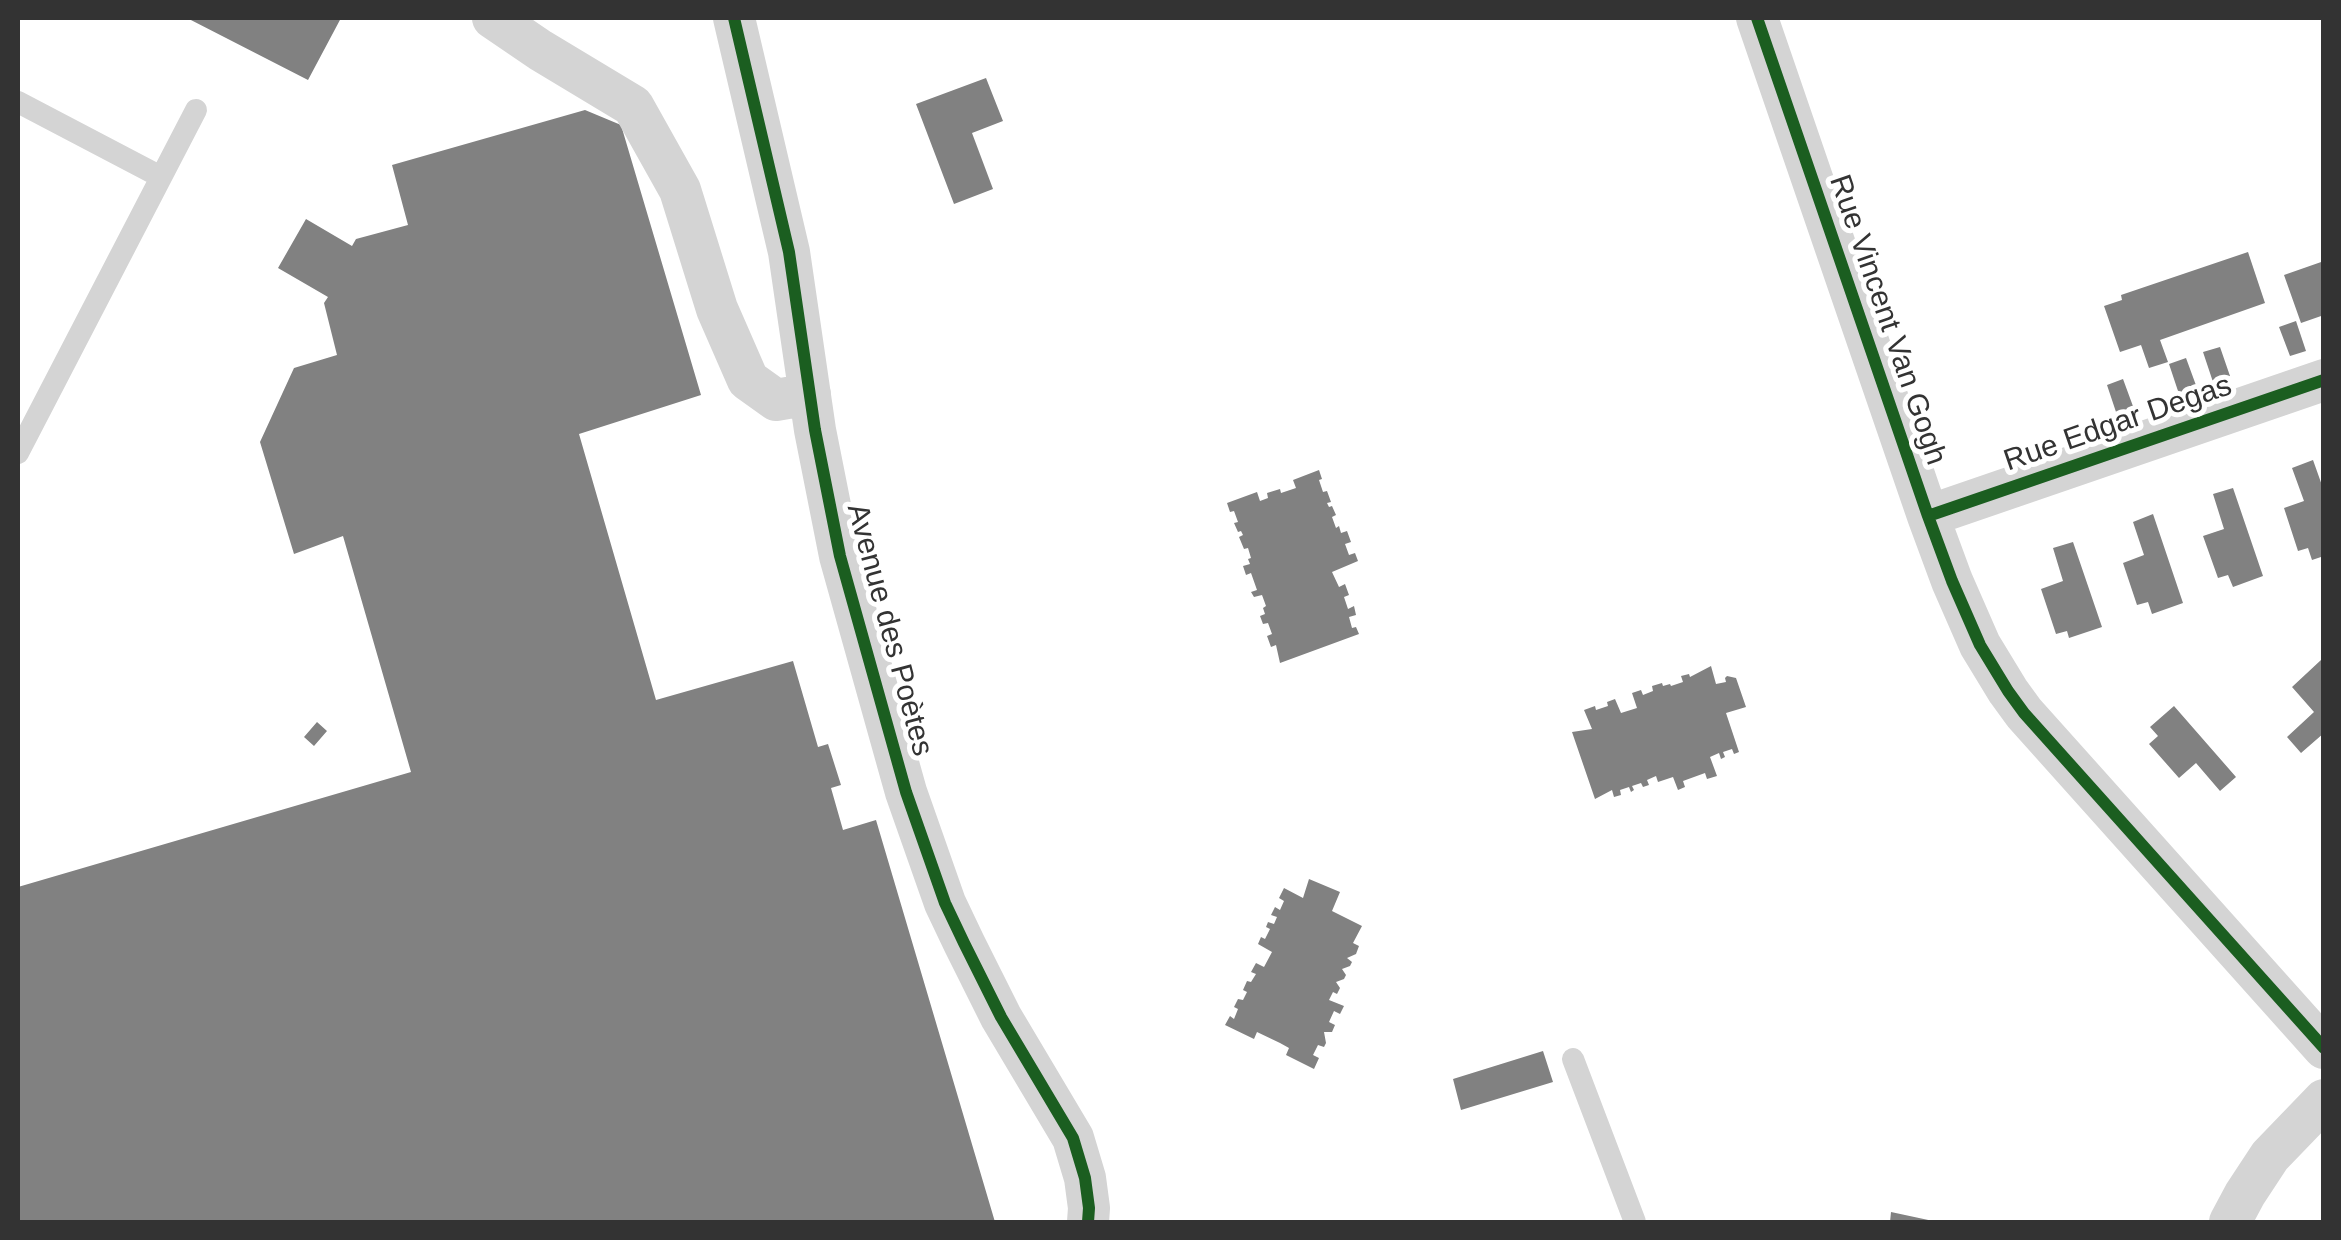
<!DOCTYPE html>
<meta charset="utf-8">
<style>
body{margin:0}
#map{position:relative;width:2341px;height:1240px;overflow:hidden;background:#fff;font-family:Helvetica,sans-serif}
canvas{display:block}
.frame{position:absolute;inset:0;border:20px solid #333;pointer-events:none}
</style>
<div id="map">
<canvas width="2341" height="1240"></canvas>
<div class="frame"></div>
</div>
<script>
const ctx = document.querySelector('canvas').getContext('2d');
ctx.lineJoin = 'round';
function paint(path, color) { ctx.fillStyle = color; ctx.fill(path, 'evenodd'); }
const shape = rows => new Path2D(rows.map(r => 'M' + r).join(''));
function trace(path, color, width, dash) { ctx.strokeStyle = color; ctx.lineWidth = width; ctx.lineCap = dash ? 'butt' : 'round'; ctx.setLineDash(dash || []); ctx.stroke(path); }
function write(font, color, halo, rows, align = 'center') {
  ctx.font = font + ' Helvetica,sans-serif'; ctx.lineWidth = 10; ctx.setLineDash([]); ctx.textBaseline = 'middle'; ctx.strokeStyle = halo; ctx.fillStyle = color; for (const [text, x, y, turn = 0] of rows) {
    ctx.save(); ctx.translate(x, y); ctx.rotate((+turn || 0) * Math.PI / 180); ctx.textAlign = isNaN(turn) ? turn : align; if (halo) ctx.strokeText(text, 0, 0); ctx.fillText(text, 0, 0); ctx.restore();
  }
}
paint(shape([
 [187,18,341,18,308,80],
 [986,78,1003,121,972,133,993,189,954,204,916,104],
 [585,110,621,125,701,395,579,434,656,700,793,661,818,747,828,744,841,785,831,788,843,830,876,820,995,1222,18,1222,18,887,411,772,343,536,294,554,260,442,294,368,337,355,324,303,328,297,278,268,306,219,352,246,356,239,408,225,392,165],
 [2248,252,2265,303,2160,340,2168,362,2149,368,2141,345,2120,352,2104,306,2122,300,2121,295],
 [2324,261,2324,315,2301,323,2284,275],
 [2296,321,2306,351,2290,356,2279,327],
 [2220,347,2230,376,2213,382,2203,352],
 [2186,358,2197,388,2179,394,2169,364],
 [2123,379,2134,409,2117,415,2107,385],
 [2313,460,2324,491,2324,556,2312,560,2308,548,2298,551,2284,508,2304,501,2292,468],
 [1319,470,1322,479,1319,480,1323,492,1327,491,1331,502,1327,503,1329,507,1332,506,1336,515,1332,517,1336,528,1339,526,1341,533,1347,531,1351,542,1345,544,1349,555,1355,553,1358,561,1332,572,1339,587,1345,584,1349,595,1344,597,1348,609,1354,606,1356,615,1349,617,1352,628,1356,627,1359,634,1280,663,1276,645,1271,647,1267,636,1272,634,1268,623,1263,624,1260,616,1265,614,1263,608,1266,606,1262,595,1254,597,1251,592,1257,590,1251,573,1246,575,1243,566,1250,564,1248,559,1251,558,1248,548,1244,549,1239,537,1243,535,1241,531,1238,532,1234,523,1238,522,1234,511,1230,512,1227,503,1257,492,1260,501,1268,498,1267,493,1280,489,1281,493,1296,488,1293,480],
 [2233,488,2263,576,2233,587,2228,575,2218,578,2203,536,2224,529,2213,494],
 [2153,514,2183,603,2152,614,2148,602,2137,605,2123,563,2144,555,2133,522],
 [2073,542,2102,627,2069,638,2067,631,2056,634,2041,589,2063,581,2053,548],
 [2321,660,2324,663,2324,733,2301,753,2287,737,2314,712,2292,687],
 [1711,666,1716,684,1726,682,1725,678,1727,676,1736,678,1746,707,1726,713,1739,752,1734,754,1732,749,1723,752,1725,757,1721,759,1719,753,1710,757,1717,776,1707,779,1705,773,1683,781,1685,787,1678,790,1673,777,1658,782,1656,776,1647,780,1649,785,1643,787,1641,783,1632,786,1634,790,1631,792,1629,787,1620,790,1621,795,1614,797,1612,790,1595,799,1572,732,1592,729,1584,710,1595,706,1596,710,1608,706,1607,702,1615,699,1621,713,1637,708,1632,693,1641,690,1643,695,1653,691,1652,686,1662,683,1663,686,1670,684,1671,686,1683,682,1681,676,1689,674,1690,677],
 [2174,706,2236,777,2220,791,2196,763,2179,778,2149,744,2158,736,2150,727],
 [317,722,327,731,314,746,304,737],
 [1309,879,1340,892,1332,911,1362,926,1353,943,1359,946,1356,954,1347,958,1352,962,1350,966,1342,969,1346,975,1344,979,1336,982,1340,988,1337,994,1333,992,1329,1000,1344,1006,1340,1014,1334,1011,1329,1022,1335,1025,1332,1032,1324,1032,1326,1043,1324,1047,1318,1045,1313,1055,1319,1058,1314,1069,1286,1055,1289,1048,1280,1043,1257,1032,1254,1039,1225,1025,1230,1016,1234,1019,1238,1009,1234,1007,1238,999,1243,1000,1247,992,1243,990,1247,981,1251,982,1256,974,1251,972,1256,963,1264,967,1272,952,1258,944,1261,937,1265,939,1270,929,1266,927,1268,922,1274,924,1277,917,1271,915,1275,907,1280,910,1284,901,1279,898,1284,888,1303,898],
 [1543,1051,1553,1082,1461,1110,1453,1079],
 [1891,1212,1933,1221,1932,1222,1890,1222]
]), '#818181');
trace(shape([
 [18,102,161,177],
 [18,453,196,110],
 [1573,1059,1635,1222]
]), '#d4d4d4', 22);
trace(shape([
 [493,18,540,50,633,106,680,190,717,309,748,380,776,400,810,394],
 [734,18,789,252,815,430,840,556,906,792,945,903,964,943,1001,1017,1073,1138,1085,1178,1089,1208,1088,1222],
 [1757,18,1928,516,1952,581,1980,645,2008,691,2024,713,2324,1048],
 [1928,516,2324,380],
 [2230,1222,2245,1194,2270,1156,2324,1100]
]), '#d4d4d4', 42);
trace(shape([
 [734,18,789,252,815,430,840,556,906,792,945,903,964,943,1001,1017,1073,1138,1085,1178,1089,1208,1088,1222],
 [1757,18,1928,516,1952,581,1980,645,2008,691,2024,713,2324,1048],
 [1928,516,2324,380]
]), '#1b5e20', 12);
write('30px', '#333', '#fff', [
 ["Rue Vincent Van Gogh",1887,320,71],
 ["Rue Edgar Degas",2118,424,-19],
 ["Avenue des Poètes",889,630,75]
]);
</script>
